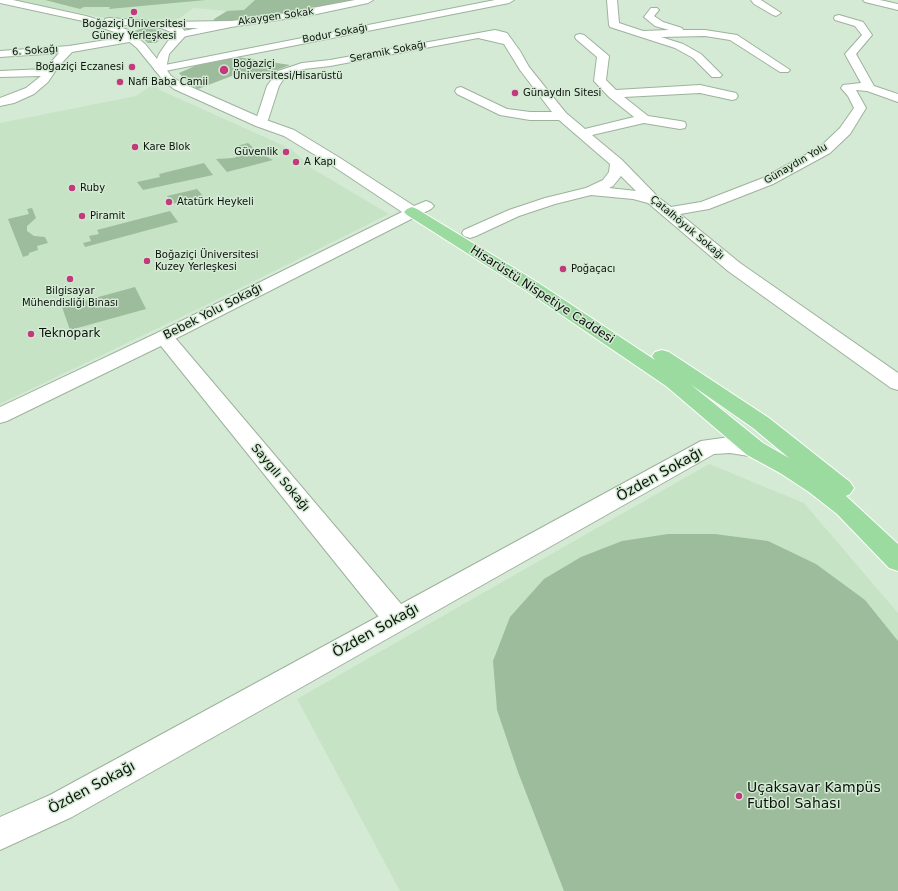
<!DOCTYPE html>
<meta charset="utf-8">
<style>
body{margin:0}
canvas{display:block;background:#d4ead4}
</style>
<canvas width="898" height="891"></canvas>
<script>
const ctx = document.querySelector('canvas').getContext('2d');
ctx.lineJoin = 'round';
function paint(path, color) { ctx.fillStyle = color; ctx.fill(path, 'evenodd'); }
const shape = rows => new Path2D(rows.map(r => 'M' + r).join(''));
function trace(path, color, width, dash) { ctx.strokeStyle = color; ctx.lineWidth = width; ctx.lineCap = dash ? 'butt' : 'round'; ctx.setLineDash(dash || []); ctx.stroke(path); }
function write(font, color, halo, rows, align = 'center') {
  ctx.font = font + ' "DejaVu Sans",sans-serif'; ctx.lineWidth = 3; ctx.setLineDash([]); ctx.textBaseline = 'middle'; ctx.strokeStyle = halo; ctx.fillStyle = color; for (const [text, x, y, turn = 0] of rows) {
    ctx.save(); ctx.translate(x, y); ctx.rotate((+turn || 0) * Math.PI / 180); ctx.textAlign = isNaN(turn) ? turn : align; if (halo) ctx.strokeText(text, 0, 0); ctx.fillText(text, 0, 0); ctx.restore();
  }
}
paint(shape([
 [12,0,360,0,308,11,226,11,193,8,180,18,168,22,156,23,126,22],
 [157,86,160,90,291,149,313,169,389,214,200,308,0,404,0,123,136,96,149,87],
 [709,464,804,503,898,613,898,891,400,891,297,699]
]), '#c7e3c6');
paint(shape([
 [45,0,206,0,109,9,110,7,84,7,80,9],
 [255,0,360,0,262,19,213,22,214,19,227,11,244,10],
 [143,28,160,30,164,36,156,43,148,43,134,31],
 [237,57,290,65,272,72,267,80,242,72,198,89,186,81,179,73,195,66],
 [248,143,258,152,273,160,227,172,216,159,233,158,239,156,244,151,237,146],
 [204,163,213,175,143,190,137,182,160,177,159,174],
 [197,189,203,196,172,204,167,196],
 [32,208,36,218,27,226,27,231,34,236,45,237,48,243,37,246,38,250,29,253,29,255,23,257,8,219,29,214,27,209],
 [170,211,178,222,85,247,83,243,91,241,89,236,99,234,97,230],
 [135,287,146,309,70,330,62,307],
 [668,534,715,534,768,541,816,564,865,600,898,641,898,891,564,891,518,772,497,710,493,661,510,617,544,579,581,557,622,541]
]), '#9cbc9c');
const minor = shape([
 [355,0,373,0,368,3,312,15,231,27,182,37,178,36,177,34,178,32,199,28,162,28,157,25,162,22,231,21,259,18,355,0],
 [495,0,514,0,509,3,160,72,156,71,154,69,156,67,160,66,495,0],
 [607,0,617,0,619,23,643,31,669,30,655,26,644,17,651,8,657,8,659,10,654,16,663,22,682,28,683,30,705,30,737,35,790,70,788,72,780,72,730,40,705,36,661,37,683,44,701,54,722,75,720,77,712,77,693,58,675,48,610,27,609,25,607,0],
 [751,0,761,0,781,13,776,16,773,15,754,4,751,0],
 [863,0,880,0,898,4,898,10,865,2,863,0],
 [839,15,863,22,872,35,856,54,874,86,898,94,898,102,867,91,856,90,866,108,850,134,830,153,773,184,709,209,680,214,740,263,898,373,898,390,891,388,728,271,648,203,633,199,591,195,555,204,519,216,476,236,470,238,464,236,462,233,464,230,509,210,545,198,586,188,603,180,609,172,610,164,559,120,530,120,500,115,457,94,455,91,457,88,461,87,507,109,530,112,552,112,520,70,504,44,478,38,330,66,304,69,286,75,279,86,266,126,256,126,255,123,267,86,278,71,302,63,330,60,495,30,507,33,520,51,529,67,566,113,585,129,634,117,609,97,594,81,597,57,576,39,575,37,576,35,580,34,584,35,609,56,606,80,616,90,700,85,736,93,738,96,736,99,732,100,700,93,624,97,648,116,680,121,685,122,686,125,685,128,680,129,644,123,592,135,622,160,658,197,671,207,701,202,763,178,820,147,840,128,854,108,848,96,841,88,843,85,861,83,845,54,862,35,855,26,835,20,834,18,835,16,839,15],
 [621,176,636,191,609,188,613,186,621,176],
 [131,36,135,37,136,39,135,41,72,52,58,67,48,82,34,94,14,103,0,106,0,98,26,88,41,76,0,77,0,71,45,69,59,53,0,57,0,51,69,46,131,36],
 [164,331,171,333,407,611,410,619,407,627,397,631,387,627,157,341,155,337,157,333,164,331]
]);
const tertiary = shape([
 [730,437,763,443,766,449,763,455,755,457,730,453,714,454,72,817,0,850,0,817,50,795,701,441,730,437]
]);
const secondary = shape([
 [0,0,13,0,86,16,105,22,105,19,109,18,162,22,182,28,187,34,169,54,166,69,171,76,182,83,266,120,294,130,340,158,414,206,426,201,431,203,434,206,431,209,171,341,7,421,0,423,0,407,157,333,402,212,330,164,284,136,256,126,174,89,163,80,137,48,120,34,83,21,0,3,0,0],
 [111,24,161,28,176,34,168,41,159,54,157,59,145,44,128,30,111,24]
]);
const primary = shape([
 [412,207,417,209,537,282,655,360,652,356,655,352,662,350,669,352,769,418,850,482,854,488,850,494,846,496,898,544,898,571,889,568,837,514,809,492,780,473,747,455,666,386,525,290,407,215,404,212,407,209,412,207],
 [690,384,753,428,789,458,763,443,690,384]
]);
trace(minor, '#9db29d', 2);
trace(tertiary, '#9db29d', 2);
trace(secondary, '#9db29d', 2);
trace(primary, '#fff', 2);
paint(minor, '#fff');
paint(tertiary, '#fff');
paint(secondary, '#fff');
paint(primary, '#9cdba0');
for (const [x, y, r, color] of [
 [134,12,4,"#c13b7c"],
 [132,67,4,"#c13b7c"],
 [224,70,5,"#c13b7c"],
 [120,82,4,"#c13b7c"],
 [515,93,4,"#c13b7c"],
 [135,147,4,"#c13b7c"],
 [286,152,4,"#c13b7c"],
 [296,162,4,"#c13b7c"],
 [72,188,4,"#c13b7c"],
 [169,202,4,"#c13b7c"],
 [82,216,4,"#c13b7c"],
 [147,261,4,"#c13b7c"],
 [563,269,4,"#c13b7c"],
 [70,279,4,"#c13b7c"],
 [31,334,4,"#c13b7c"],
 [739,796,4,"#c13b7c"]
]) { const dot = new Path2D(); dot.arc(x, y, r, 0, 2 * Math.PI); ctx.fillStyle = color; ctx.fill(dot); trace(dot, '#d4ead4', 1.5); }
write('10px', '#0b120b', '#d4ead4', [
 ["Akaygen Sokak",276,17,-8],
 ["Bodur Sokağı",335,34,-11],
 ["6. Sokağı",35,51,-4],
 ["Seramik Sokağı",388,52,-11],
 ["Günaydın Yolu",796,164,-30],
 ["Çatalhöyuk Sokağı",687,228,40]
]);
write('10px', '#0b120b', '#d4ead4', [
 ["Boğaziçi Üniversitesi",134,24,"center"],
 ["Güney Yerleşkesi",134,36,"center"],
 ["Boğaziçi",233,64],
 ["Üniversitesi/Hisarüstü",233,76],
 ["Boğaziçi Eczanesi",124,67,"right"],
 ["Nafi Baba Camii",128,82],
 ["Günaydın Sitesi",523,93],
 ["Kare Blok",143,147],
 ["Güvenlik",278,152,"right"],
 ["A Kapı",304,162],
 ["Ruby",80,188],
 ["Atatürk Heykeli",177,202],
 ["Piramit",90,216],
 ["Boğaziçi Üniversitesi",155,255],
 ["Kuzey Yerleşkesi",155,267],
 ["Poğaçacı",571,269],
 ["Bilgisayar",70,291,"center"],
 ["Mühendisliği Binası",70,303,"center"]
], 'left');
write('12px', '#0b120b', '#d4ead4', [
 ["Hisarüstü Nispetiye Caddesi",542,295,33],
 ["Bebek Yolu Sokağı",213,312,-27],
 ["Saygılı Sokağı",280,478,50]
]);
write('12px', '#0b120b', '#d4ead4', [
 ["Teknopark",39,334]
], 'left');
write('14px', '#0b120b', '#d4ead4', [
 ["Özden Sokağı",660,475,-29],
 ["Özden Sokağı",376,631,-29],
 ["Özden Sokağı",92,788,-28]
]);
write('14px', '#0b120b', '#d4ead4', [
 ["Uçaksavar Kampüs",747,788],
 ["Futbol Sahası",747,804]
], 'left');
</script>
